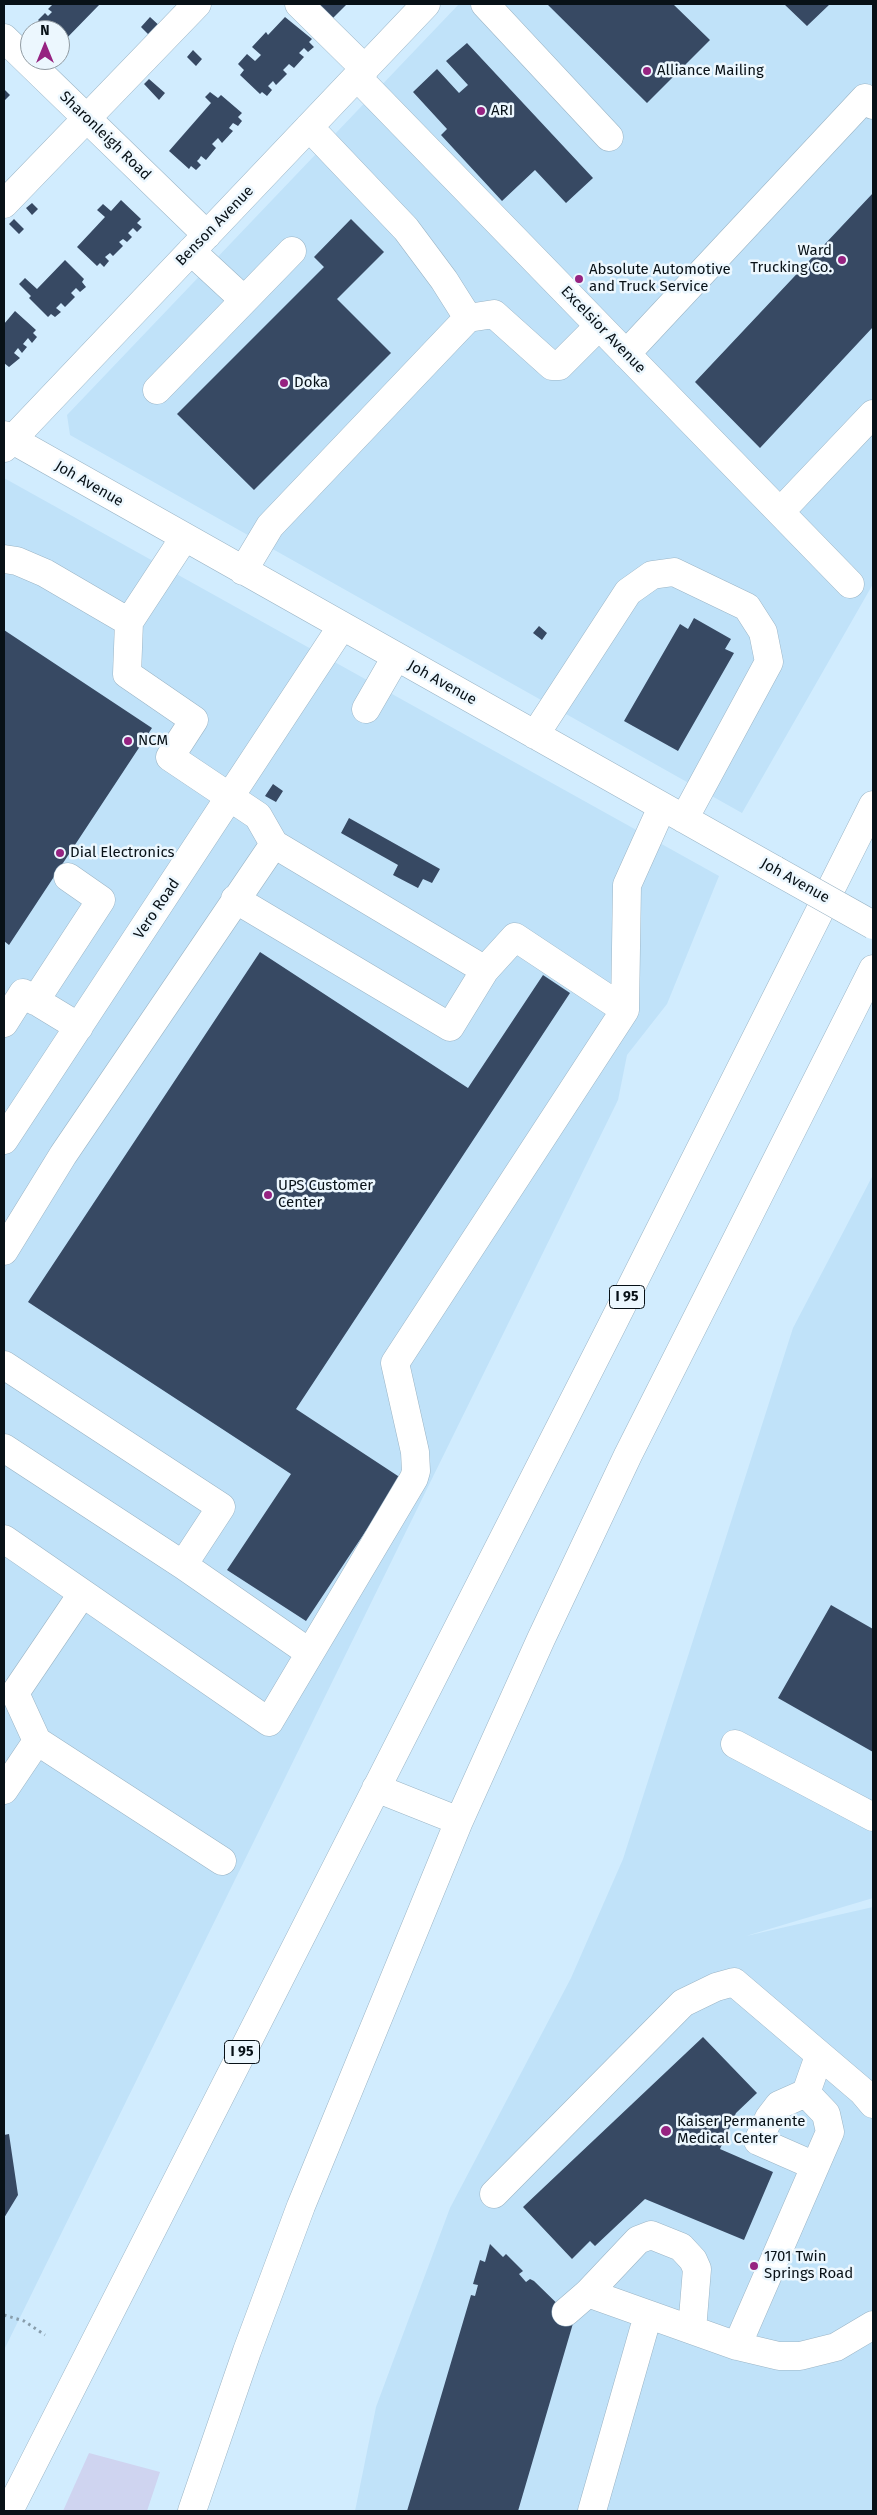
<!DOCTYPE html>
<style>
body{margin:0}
#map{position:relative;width:877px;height:2515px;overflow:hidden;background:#d1ecfe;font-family:"Fira Sans",sans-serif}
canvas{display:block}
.frame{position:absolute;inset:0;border:5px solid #081117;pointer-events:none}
.north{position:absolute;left:20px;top:20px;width:50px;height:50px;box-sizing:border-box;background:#ecf7fe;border:1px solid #919ba2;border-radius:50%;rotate:0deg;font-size:14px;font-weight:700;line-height:20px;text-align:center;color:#081117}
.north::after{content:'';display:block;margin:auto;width:18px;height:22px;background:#962381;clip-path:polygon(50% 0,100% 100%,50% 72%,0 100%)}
</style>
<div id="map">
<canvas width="877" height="2515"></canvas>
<div class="frame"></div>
<div class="north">N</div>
</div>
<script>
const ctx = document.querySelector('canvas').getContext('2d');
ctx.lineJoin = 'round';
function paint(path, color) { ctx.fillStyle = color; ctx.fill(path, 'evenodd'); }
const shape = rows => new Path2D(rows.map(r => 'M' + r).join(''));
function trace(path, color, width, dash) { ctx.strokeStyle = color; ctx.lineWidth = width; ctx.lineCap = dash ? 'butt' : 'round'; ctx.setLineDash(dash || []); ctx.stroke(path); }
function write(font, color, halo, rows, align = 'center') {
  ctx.font = font + ' "Fira Sans",sans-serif'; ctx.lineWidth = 5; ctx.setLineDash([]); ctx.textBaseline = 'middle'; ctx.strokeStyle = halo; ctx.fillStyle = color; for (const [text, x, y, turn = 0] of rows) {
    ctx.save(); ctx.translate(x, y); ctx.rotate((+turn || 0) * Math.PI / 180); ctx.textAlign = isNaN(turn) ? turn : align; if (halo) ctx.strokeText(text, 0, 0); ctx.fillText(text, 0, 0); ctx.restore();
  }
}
paint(shape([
 [459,4,873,4,873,584,742,813,70,435,67,415],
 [4,478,719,876,667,1004,627,1055,618,1100,4,2350],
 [873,1175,873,1898,746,1936,873,1907,873,2511,355,2511,376,2407,450,2208,571,1978,623,1859,793,1328]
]), '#c0e2f9');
paint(shape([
 [89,2453,160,2472,147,2511,63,2511]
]), '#cfd4f0');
paint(shape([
 [53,4,100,4,62,43,60,30,48,30,38,20,45,13,48,16,52,12,48,9],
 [314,4,347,4,331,20],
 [547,4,673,4,710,40,647,103],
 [784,4,830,4,807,26],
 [150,17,163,29,153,39,141,27],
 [285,17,312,39,309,42,314,47,308,52,304,48,299,53,304,57,294,68,289,64,283,70,287,74,276,85,273,81,268,86,272,90,267,96,262,92,260,94,240,75,244,70,238,64,247,54,255,61,261,55,252,47,266,32,268,35],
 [467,43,593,178,566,203,535,170,502,201,441,135,447,129,413,92,437,69,459,93,468,85,446,61],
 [193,50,202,59,196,66,187,57],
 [149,79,165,93,159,100,144,84],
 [4,89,10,95,4,101],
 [210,92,218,98,221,95,242,113,238,117,242,121,238,126,233,123,229,128,233,131,222,143,218,138,212,144,216,148,206,160,201,156,199,159,197,161,201,165,196,170,191,166,189,169,169,151,211,103,205,97],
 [873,193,873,327,760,448,695,382],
 [121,200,141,219,137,223,142,227,137,232,133,228,128,233,132,237,127,242,123,239,119,242,123,246,113,256,110,253,105,257,109,261,104,267,100,263,97,266,77,247,105,217,97,210,103,204,111,211],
 [32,203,38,209,32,215,26,208],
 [14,219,24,229,19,234,9,224],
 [351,219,384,252,337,299,391,353,254,490,177,414,324,267,314,257],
 [65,260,84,279,82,282,86,287,80,292,76,288,71,293,75,297,65,307,61,303,56,308,61,312,55,317,51,314,48,317,29,298,31,296,19,284,25,278,37,289],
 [15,311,36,330,33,333,37,337,32,343,28,338,23,344,27,347,22,353,18,348,14,353,20,358,9,367,4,363,4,324],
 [694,618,731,639,725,649,734,653,678,751,624,721,680,624,688,629],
 [539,626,547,633,542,640,533,633],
 [4,630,152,728,9,945,4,941],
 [273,784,283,791,276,802,265,796],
 [349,818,440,869,432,883,423,879,418,888,393,875,398,865,341,833],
 [260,952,468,1088,543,975,570,993,296,1409,401,1478,306,1621,227,1570,291,1474,28,1302],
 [831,1605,873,1629,873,1752,778,1698],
 [703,2037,757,2093,736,2113,720,2149,773,2172,744,2240,645,2199,595,2246,590,2241,572,2259,523,2207],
 [9,2134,18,2195,4,2218,4,2135],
 [490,2244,503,2257,506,2254,523,2271,519,2274,526,2282,530,2279,534,2281,574,2320,518,2511,407,2511,471,2295,475,2296,478,2285,473,2284,480,2260,485,2262]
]), '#374963');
const minor = shape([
 [299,4,365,69],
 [485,4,609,137],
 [4,38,207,235],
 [357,77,850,584],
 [309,127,406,229,444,280,468,318],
 [4,204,197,4],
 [191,251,244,300],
 [626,354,865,98,873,105],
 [157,390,292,251],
 [4,435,775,870],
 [4,448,426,4],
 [780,512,873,414],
 [4,559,17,561,45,573,129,622,184,538],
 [243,571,270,526,468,318,494,314,552,366,559,366,599,326],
 [366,709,396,657],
 [535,735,628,592,652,575,674,572,747,607,763,632,769,662,684,819],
 [274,844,485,970,515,937,625,1010],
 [235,899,450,1027,485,970],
 [35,1001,101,900,68,877],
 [4,1023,23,993,79,1027],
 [4,1140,342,626],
 [4,1251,63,1155,274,844,258,816,170,757,194,720,127,674,129,622],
 [4,1365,221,1507,183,1565],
 [4,1448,183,1565,310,1653],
 [4,1539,269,1722,414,1478,416,1471,415,1452,395,1363,625,1010,627,885,662,807],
 [37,1741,222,1861],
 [735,1744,873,1817],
 [4,1790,37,1741,15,1693,82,1594],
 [806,2093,779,2105,769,2118,758,2141,815,2166],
 [494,2194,683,2003,716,1987,734,1982,862,2091,873,2104],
 [588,2293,737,2346,779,2356,800,2356,836,2347,873,2325],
 [566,2312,588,2293,638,2240,651,2235,681,2247,693,2260,697,2269,692,2330],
 [737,2346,830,2132,826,2114,806,2093,819,2056],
 [592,2511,648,2315]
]);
const highway = shape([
 [376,1788,459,1821],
 [9,2511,612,1325,873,805],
 [192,2511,247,2351,301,2206,459,1821,541,1639,628,1455,873,969]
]);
trace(minor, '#9bb5c6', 29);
trace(highway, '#9bb5c6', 29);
trace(shape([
 [4,2315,24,2321,45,2335]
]), '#889dab', 3, [2.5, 4]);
trace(minor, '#fff', 28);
trace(highway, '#fff', 28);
const minorBridge = shape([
 [775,870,873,925]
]);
trace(minorBridge, '#9bb5c6', 29, []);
trace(minorBridge, '#fff', 28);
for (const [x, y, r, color] of [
 [647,71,5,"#962381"],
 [481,111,5,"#962381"],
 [842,260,5,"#962381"],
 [579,279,5,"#962381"],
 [284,383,5,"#962381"],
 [128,741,5,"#962381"],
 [60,853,5,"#962381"],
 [268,1195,5,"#962381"],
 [666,2131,6,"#962381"],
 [754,2266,5,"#962381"]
]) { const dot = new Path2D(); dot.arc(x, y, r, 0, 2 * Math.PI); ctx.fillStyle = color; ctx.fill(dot); trace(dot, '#ecf7fe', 2); }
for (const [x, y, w] of [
 [627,1297,35],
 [242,2052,35]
]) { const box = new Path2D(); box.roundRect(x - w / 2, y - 11.5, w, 23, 4); ctx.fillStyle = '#ecf7fe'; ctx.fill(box); trace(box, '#081117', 1); }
write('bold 14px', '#081117', null, [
 ["I 95",627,1297],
 ["I 95",242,2052]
]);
write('15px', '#081117', '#ecf7fe', [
 ["Alliance Mailing",657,71],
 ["ARI",491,111],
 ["Ward",832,251,"right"],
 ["Trucking Co.",832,268,"right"],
 ["Absolute Automotive",589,270],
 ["and Truck Service",589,287],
 ["Doka",294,383],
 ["NCM",138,741],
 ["Dial Electronics",70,853],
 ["UPS Customer",278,1186],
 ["Center",278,1203],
 ["Kaiser Permanente",677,2122],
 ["Medical Center",677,2139],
 ["1701 Twin",764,2257],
 ["Springs Road",764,2274]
], 'left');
write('15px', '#081117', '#ecf7fe', [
 ["Sharonleigh Road",105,136,44],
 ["Benson Avenue",215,226,-46],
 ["Excelsior Avenue",603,330,46],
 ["Joh Avenue",89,484,30],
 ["Joh Avenue",442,683,29],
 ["Joh Avenue",795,881,29],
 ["Vero Road",157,909,-56]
]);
</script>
